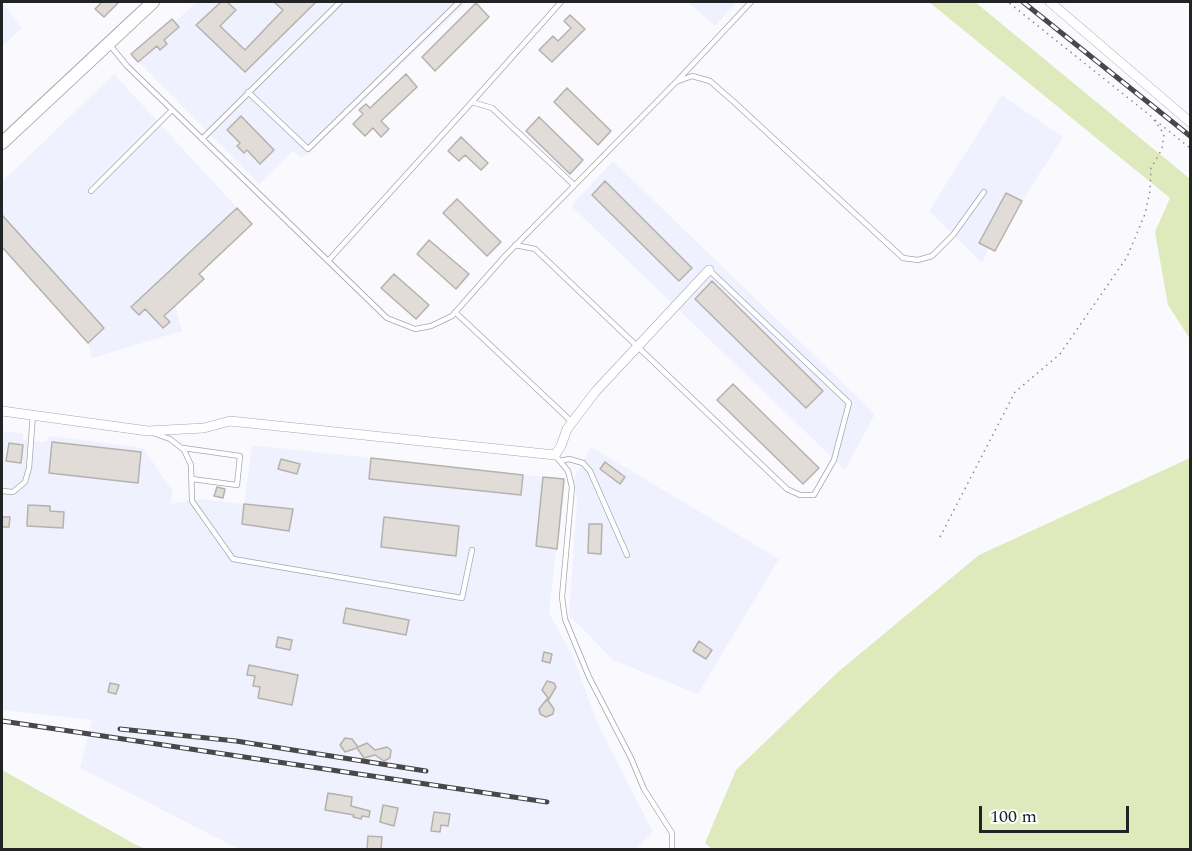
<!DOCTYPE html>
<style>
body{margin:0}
#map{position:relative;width:1192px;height:851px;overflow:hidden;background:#fafafe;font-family:Spectral,serif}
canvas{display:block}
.frame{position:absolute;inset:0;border:3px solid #222325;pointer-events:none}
.scale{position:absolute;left:979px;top:806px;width:150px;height:27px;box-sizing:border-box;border:3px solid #222325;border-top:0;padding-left:8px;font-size:18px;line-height:21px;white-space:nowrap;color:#222325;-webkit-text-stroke:4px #fff;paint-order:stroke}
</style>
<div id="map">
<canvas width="1192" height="851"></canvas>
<div class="frame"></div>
<div class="scale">100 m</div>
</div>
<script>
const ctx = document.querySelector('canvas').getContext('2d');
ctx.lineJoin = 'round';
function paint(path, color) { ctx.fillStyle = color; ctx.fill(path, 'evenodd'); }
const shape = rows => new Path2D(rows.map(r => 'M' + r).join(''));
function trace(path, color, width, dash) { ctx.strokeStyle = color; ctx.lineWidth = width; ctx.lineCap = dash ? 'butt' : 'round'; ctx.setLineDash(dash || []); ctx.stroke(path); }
paint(shape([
 [2,2,22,28,2,46],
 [196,2,467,2,302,158,293,151,259,184,131,54,172,19,175,22],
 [688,2,737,2,715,26],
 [114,74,252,224,200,274,204,279,175,305,182,331,92,358,88,343,2,247,2,182],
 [1002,95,1063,137,1022,201,995,251,989,248,982,263,929,211],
 [613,161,875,414,845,470,571,206],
 [2,431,22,433,24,440,45,442,50,436,143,448,173,491,170,504,202,499,244,504,252,445,564,479,549,613,573,656,597,722,653,832,635,850,239,849,80,768,92,720,2,710],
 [591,447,779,559,698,694,613,660,569,615,577,498,574,478]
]), '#eff1ff');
paint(shape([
 [929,2,975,2,1190,179,1190,339,1168,305,1155,232,1170,198],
 [1190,458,1190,849,713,850,705,843,736,770,838,672,979,555],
 [2,770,138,846,147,849,2,849]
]), '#dee9bc');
const building = shape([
 [102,2,119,2,104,17,95,9,102,2],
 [221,2,227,2,236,10,220,26,245,50,283,10,274,2,316,2,245,72,196,25,221,2],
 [476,3,489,17,435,71,422,57,476,3],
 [570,15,585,29,552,62,539,50,553,36,558,41,571,28,564,21,570,15],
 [172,19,179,27,164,40,167,44,160,50,157,46,138,62,131,54,172,19],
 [406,74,417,87,381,121,389,129,381,137,373,128,365,136,353,124,363,114,359,110,366,104,370,108,406,74],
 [567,88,611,131,598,145,554,102,567,88],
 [241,116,274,150,260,164,247,150,244,153,237,146,240,143,227,130,241,116],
 [539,117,583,160,570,174,526,131,539,117],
 [461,137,488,163,481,170,465,155,459,161,448,151,461,137],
 [605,181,692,268,679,281,592,195,605,181],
 [1006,193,1022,201,995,251,979,243,1006,193],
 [457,199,501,242,487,256,443,213,457,199],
 [237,208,252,224,199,274,204,279,164,316,170,322,163,328,145,309,139,315,131,307,237,208],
 [2,215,104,328,88,343,2,247,2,215],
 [429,240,469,274,456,289,417,254,429,240],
 [394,274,429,305,416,319,381,288,394,274],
 [712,281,823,391,806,408,695,299,712,281],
 [733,384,819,468,803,484,717,400,733,384],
 [52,442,141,452,138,483,49,473,52,442],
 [9,443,23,445,21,463,6,461,9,443],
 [371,458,523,475,521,495,369,479,371,458],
 [281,459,300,464,297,474,278,469,281,459],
 [605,462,625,477,620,484,600,469,605,462],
 [543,477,564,479,557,549,536,546,543,477],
 [217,487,225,489,223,498,214,496,217,487],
 [244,504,293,509,289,531,242,524,244,504],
 [28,505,50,506,50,511,64,512,63,528,27,526,28,505],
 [2,517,10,517,9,527,2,527,2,517],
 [384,517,459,526,456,556,381,547,384,517],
 [589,524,602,524,601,554,588,553,589,524],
 [346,608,409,620,406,635,343,623,346,608],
 [278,637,292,640,290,650,276,647,278,637],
 [699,641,712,650,706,659,693,651,699,641],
 [544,652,552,654,550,663,542,661,544,652],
 [249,665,298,675,292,705,258,698,260,687,253,686,255,676,247,675,249,665],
 [547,681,554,683,556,687,549,699,542,690,547,681],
 [110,683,119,685,116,694,108,692,110,683],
 [547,699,554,709,553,714,546,717,540,714,539,709,547,699],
 [345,738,352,739,358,747,367,743,375,750,387,747,391,750,390,758,384,761,375,755,364,758,357,748,345,752,340,745,345,738],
 [328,793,352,797,351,806,370,811,369,817,362,816,361,819,353,817,354,815,325,810,328,793],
 [383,805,398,808,394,826,380,822,383,805],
 [434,812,450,814,448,826,441,825,440,832,431,831,434,812],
 [368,836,382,837,381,849,367,849,368,836]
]);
paint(building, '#e1dcd7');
trace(building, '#b5b1ac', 1.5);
const service = shape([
 [109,44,127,66,387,318,415,329,431,326,452,316,505,256,676,82,692,76,710,81,734,102,903,258,918,260,932,256,953,235,984,192],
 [677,81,751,2],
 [248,92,308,149,459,2],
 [472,102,561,2],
 [202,139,340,2],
 [91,191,172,110],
 [515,245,535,249,787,489,800,495,814,495,834,460,849,403,709,270],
 [328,261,472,102,492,108,574,185],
 [455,312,572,422],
 [153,433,170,439,184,450,191,465,192,501,233,559,462,598,472,550],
 [183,448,240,456,237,485,192,479],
 [555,455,568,471,572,487,562,597,565,619,589,677,631,758,644,789,672,833,672,850],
 [560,461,569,459,583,463,590,471,627,555],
 [2,491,13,492,25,482,29,468,33,414]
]);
const minor = shape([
 [1050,2,1190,122],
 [2,411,148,431,204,428,230,421,555,455,561,446,567,429,596,391,709,270]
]);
const tertiary = shape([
 [2,143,153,2]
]);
trace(service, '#a7a8ae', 6);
trace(minor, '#a7a8ae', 10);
trace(tertiary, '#a7a8ae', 14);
trace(shape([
 [1155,120,1190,148],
 [940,537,1015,392,1060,354,1127,257,1145,214,1150,191,1151,168,1162,149,1164,134,1152,117,1008,2]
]), '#8a8b8e', 1.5, [1.5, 4.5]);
trace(service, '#fff', 4.5);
trace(minor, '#fff', 9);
trace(tertiary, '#fff', 12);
const rail = shape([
 [1023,2,1190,136],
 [2,721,547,802],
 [120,729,236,741,426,771]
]);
trace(rail, '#47484a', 5);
trace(rail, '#fff', 3, [9]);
</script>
